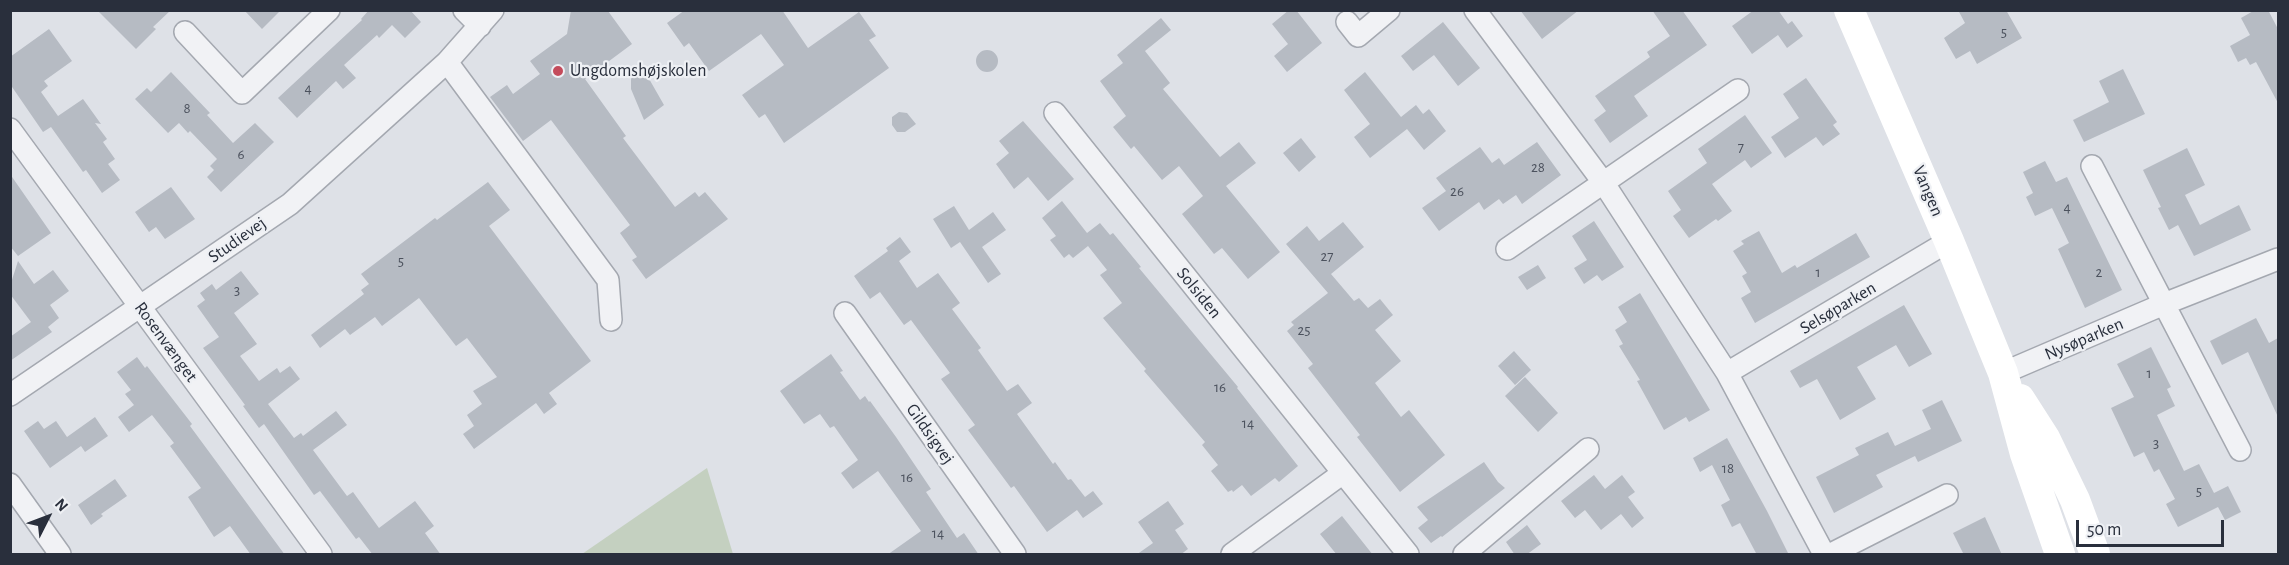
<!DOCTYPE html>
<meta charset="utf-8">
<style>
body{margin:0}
#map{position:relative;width:2289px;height:565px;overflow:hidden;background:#dee1e7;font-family:"Alegreya Sans",sans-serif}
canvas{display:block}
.frame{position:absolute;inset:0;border:12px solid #292f3c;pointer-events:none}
.north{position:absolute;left:18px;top:487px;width:60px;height:60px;-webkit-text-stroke:4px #eef0f4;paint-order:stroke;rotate:48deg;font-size:16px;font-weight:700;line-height:24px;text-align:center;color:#292f3c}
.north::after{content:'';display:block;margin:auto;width:21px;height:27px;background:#292f3c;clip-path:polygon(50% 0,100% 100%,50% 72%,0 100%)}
.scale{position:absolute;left:2076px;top:520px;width:148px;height:27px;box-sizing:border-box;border:3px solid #292f3c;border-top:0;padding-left:8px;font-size:18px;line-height:21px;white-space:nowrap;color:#292f3c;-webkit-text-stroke:4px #eef0f4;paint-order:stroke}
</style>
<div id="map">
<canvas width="2289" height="565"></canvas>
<div class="frame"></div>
<div class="north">N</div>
<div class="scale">50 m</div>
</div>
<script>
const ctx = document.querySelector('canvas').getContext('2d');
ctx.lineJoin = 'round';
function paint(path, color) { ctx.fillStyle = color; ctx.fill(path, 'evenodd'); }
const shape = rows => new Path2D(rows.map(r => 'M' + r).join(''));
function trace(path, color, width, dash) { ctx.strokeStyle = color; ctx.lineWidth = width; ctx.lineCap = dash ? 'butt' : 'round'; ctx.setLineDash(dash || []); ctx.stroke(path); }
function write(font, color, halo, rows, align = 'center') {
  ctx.font = font + ' "Alegreya Sans",sans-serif'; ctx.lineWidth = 4.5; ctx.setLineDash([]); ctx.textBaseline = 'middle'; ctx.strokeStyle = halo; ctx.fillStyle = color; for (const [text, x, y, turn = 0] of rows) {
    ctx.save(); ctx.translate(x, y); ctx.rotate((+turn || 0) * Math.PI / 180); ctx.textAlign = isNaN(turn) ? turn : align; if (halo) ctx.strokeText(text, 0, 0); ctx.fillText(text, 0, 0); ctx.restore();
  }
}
paint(shape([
 [707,468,733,554,582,554]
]), '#c4d0c0');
paint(shape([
 [97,10,171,10,153,27,156,29,136,49],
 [244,10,281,10,262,29],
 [369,10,410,10,421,22,405,38,392,25,379,38,377,35,344,65,356,78,343,89,336,81,297,118,278,98,362,20,361,19],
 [571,10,608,11,632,44,585,79,626,136,623,138,675,207,695,192,699,197,705,192,728,219,646,279,632,260,637,257,620,233,630,225,551,120,523,141,490,97,507,85,513,94,540,74,530,61,567,34],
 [685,10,782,10,808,48,859,12,876,36,869,40,889,68,784,143,765,114,759,118,742,95,784,65,761,34,709,71,689,43,684,47,667,23],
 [1289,10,1296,10,1322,43,1287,72,1274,56,1288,44,1272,24],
 [1520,10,1579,10,1542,39],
 [1652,10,1682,10,1707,45,1634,96,1648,116,1610,143,1594,120,1606,111,1595,96,1650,57,1647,52,1670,36],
 [1754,10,1778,10,1788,24,1792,21,1803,36,1787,48,1778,35,1752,54,1732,26],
 [1958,10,2006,10,2022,38,1977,64,1970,51,1956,59,1944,38,1965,23],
 [2255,10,2268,10,2278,29,2278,103,2256,62,2250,65,2246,58,2238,62,2230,46,2250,35,2241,18],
 [1161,18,1171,30,1145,51,1170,83,1163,89,1220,157,1239,142,1256,163,1226,186,1280,252,1248,279,1222,248,1214,254,1182,214,1203,196,1179,166,1162,180,1134,146,1131,149,1113,127,1126,116,1100,81,1123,63,1117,55],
 [1443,22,1480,68,1458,86,1434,55,1413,71,1401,56],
 [49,29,72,61,44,81,48,86,41,92,58,116,83,99,101,124,95,123,107,139,103,142,115,159,108,164,120,180,102,193,86,170,83,172,51,127,43,132,10,84,10,57],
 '976 61a11 11 0 1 1 22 0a11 11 0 1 1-22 0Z',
 [640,63,664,105,644,120,631,89,631,79],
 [2123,69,2145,114,2084,142,2073,120,2109,102,2099,81],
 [171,72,210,113,207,115,233,143,255,123,274,142,221,192,207,177,214,170,210,166,217,159,190,131,188,133,179,123,168,133,135,99,147,88,151,92],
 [1365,72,1401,117,1416,105,1423,114,1429,109,1446,131,1424,150,1407,129,1370,158,1354,137,1370,124,1344,90],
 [1806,78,1837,122,1833,125,1840,134,1823,146,1816,137,1785,158,1771,137,1799,118,1783,94],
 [899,112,907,113,916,124,905,132,897,132,892,125,892,117],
 [1745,115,1772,153,1751,168,1745,160,1712,184,1732,211,1718,221,1716,219,1689,238,1673,216,1681,210,1668,191,1707,163,1698,149],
 [1023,121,1074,179,1048,201,1028,177,1014,189,996,164,1009,153,999,141],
 [1301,138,1316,157,1299,172,1283,153],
 [1537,142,1561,175,1522,204,1516,195,1503,204,1499,199,1484,210,1479,202,1439,231,1422,208,1446,191,1436,178,1480,147,1492,163,1499,158,1504,165],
 [2187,148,2205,185,2185,195,2200,225,2239,205,2251,230,2194,256,2178,225,2169,230,2158,208,2161,207,2143,170],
 [2045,161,2056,182,2067,177,2122,290,2085,308,2058,249,2069,243,2052,208,2035,216,2026,197,2033,193,2023,172],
 [10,174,51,233,18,256,10,246],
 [488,182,510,210,489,226,591,361,549,393,557,404,544,414,536,403,474,449,463,434,474,426,467,415,482,404,473,391,497,377,467,338,456,346,419,298,382,326,375,317,350,335,345,329,320,348,311,335,364,294,361,290,369,284,361,274,435,218,437,220],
 [171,187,195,219,165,239,156,227,149,232,135,212],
 [1062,201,1087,233,1100,223,1110,235,1113,233,1141,267,1139,268,1238,387,1237,388,1298,466,1279,482,1275,478,1251,496,1242,485,1233,492,1232,490,1228,492,1211,471,1218,465,1202,445,1205,442,1144,371,1146,369,1103,318,1122,303,1100,275,1107,270,1088,246,1073,258,1069,254,1064,258,1050,240,1056,236,1042,218],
 [954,206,969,230,993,212,1006,230,982,247,1001,274,988,283,960,242,951,248,933,219],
 [1594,221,1624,267,1602,281,1597,275,1584,284,1574,268,1587,260,1572,236],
 [1343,222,1364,247,1331,274,1354,301,1359,298,1368,308,1380,299,1393,315,1375,330,1401,361,1375,383,1401,417,1409,410,1445,455,1400,492,1357,437,1360,435,1308,368,1313,364,1287,331,1294,325,1291,322,1328,293,1286,244,1307,226,1319,241],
 [1759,231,1782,273,1795,265,1797,268,1856,233,1870,257,1755,323,1741,298,1751,292,1742,276,1747,273,1733,251,1744,244,1741,241],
 [900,237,911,252,899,261,917,288,938,273,960,303,952,309,981,348,978,350,1007,391,1018,384,1032,403,1017,414,1053,464,1055,462,1068,480,1071,479,1085,497,1093,491,1103,504,1083,518,1077,510,1047,532,1014,486,1011,488,968,430,975,425,941,379,950,373,911,320,904,325,880,292,870,299,854,276,888,251,886,248],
 [18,261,34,284,53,270,69,291,50,305,59,318,48,327,52,332,10,361,10,337,31,322,10,294,10,286],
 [1538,265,1546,278,1527,290,1518,277],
 [241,271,259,294,234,313,257,344,240,356,259,381,277,368,280,373,290,366,300,379,268,404,294,438,301,433,303,436,336,411,347,425,313,450,347,496,353,492,379,528,415,501,434,526,425,533,441,555,373,555,359,537,356,539,320,491,314,495,264,424,259,428,243,406,245,405,203,348,219,337,197,306,205,300,200,293,212,284,216,290],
 [1640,293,1710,410,1689,422,1686,417,1664,430,1637,381,1640,380,1619,346,1623,344,1615,330,1627,322,1618,307],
 [1904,305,1932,354,1909,367,1896,345,1857,367,1876,399,1840,420,1817,379,1800,388,1790,371],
 [2256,318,2269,343,2278,338,2278,417,2248,352,2222,365,2210,341],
 [2151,347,2171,387,2167,389,2175,406,2157,415,2184,471,2199,464,2214,493,2228,486,2241,512,2225,520,2218,507,2178,527,2166,504,2175,499,2159,469,2154,472,2144,452,2134,457,2111,408,2134,397,2117,364],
 [1514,351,1531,370,1515,385,1498,366],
 [831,354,843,371,840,372,860,400,865,396,869,402,870,401,896,437,931,489,926,492,957,538,964,533,979,555,887,555,921,531,878,471,853,489,841,473,858,460,834,426,830,428,820,414,804,424,780,391],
 [137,357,145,368,147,366,192,424,190,426,285,555,251,555,230,526,214,537,188,497,201,488,170,446,174,443,152,415,129,432,118,417,134,405,125,394,131,390,117,372],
 [1525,377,1558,413,1538,432,1505,396],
 [1942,400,1962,441,1918,462,1915,456,1876,475,1883,487,1834,513,1816,477,1859,455,1855,448,1888,432,1895,446,1931,429,1922,410],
 [95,417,108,436,85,452,81,446,50,468,24,431,38,421,44,429,56,421,67,437],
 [1727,438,1767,511,1789,555,1757,555,1740,523,1732,527,1721,505,1730,500,1712,465,1700,472,1693,458],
 [1484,462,1498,482,1505,488,1442,537,1441,536,1431,543,1418,528,1428,520,1417,507],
 [1594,475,1605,489,1622,475,1635,492,1628,497,1644,518,1632,528,1621,514,1601,530,1585,510,1575,518,1561,501],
 [115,479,127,496,101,514,103,516,91,525,78,505],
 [1168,501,1184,524,1175,530,1188,549,1180,555,1136,555,1153,543,1138,522],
 [1342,516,1373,555,1337,555,1320,534],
 [1985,517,2002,555,1964,555,1953,533],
 [1527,525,1541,544,1526,555,1515,555,1506,542]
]), '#b6bbc3');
const street = shape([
 [464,10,480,26],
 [1475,10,1603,182,1727,373,1824,554],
 [1347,22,1358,36,1389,10],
 [185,32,242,93,329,10],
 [447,62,608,280,611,320],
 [1055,113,1408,554],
 [10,129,321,554],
 [2092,166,2240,450],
 [1507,249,1738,90],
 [845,313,1015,554],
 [1727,373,1949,241],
 [2003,373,2164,304,2278,259],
 [10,395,290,204,447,62,493,10],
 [10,484,60,554],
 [1232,554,1343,473],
 [1464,554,1588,449],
 [1831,554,1947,495]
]);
trace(street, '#a4a8b0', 24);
trace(street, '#f1f2f5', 21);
trace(shape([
 [1849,10,1949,241,2003,373,2025,454,2060,554],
 [2020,399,2045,438,2075,500,2095,554]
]), '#fff', 30);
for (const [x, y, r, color] of [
 [558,71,6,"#c44b5b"]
]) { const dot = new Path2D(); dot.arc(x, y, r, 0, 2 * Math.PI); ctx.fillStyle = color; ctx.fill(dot); trace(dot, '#eef0f4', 2); }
write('15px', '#4c525e', null, [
 ["5",2004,32],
 ["4",308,88],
 ["8",187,108],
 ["7",1741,147],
 ["6",241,154],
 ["28",1538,167],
 ["26",1457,191],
 ["4",2067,207],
 ["27",1327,256],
 ["5",401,261],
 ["1",1818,272],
 ["2",2099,272],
 ["3",237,290],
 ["25",1304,330],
 ["1",2149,373],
 ["16",1220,387],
 ["14",1248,423],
 ["3",2156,443],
 ["18",1728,468],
 ["16",907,477],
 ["5",2199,491],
 ["14",938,533]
]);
write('18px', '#292f3c', '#eef0f4', [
 ["Ungdomshøjskolen",570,71]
], 'left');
write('18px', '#292f3c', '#eef0f4', [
 ["Vangen",1928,191,67],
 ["Studievej",237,240,-35],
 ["Solsiden",1199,293,51],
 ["Selsøparken",1838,308,-31],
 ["Nysøparken",2084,339,-23],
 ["Rosenvænget",166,342,54],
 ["Gildsigvej",930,434,55]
]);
</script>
